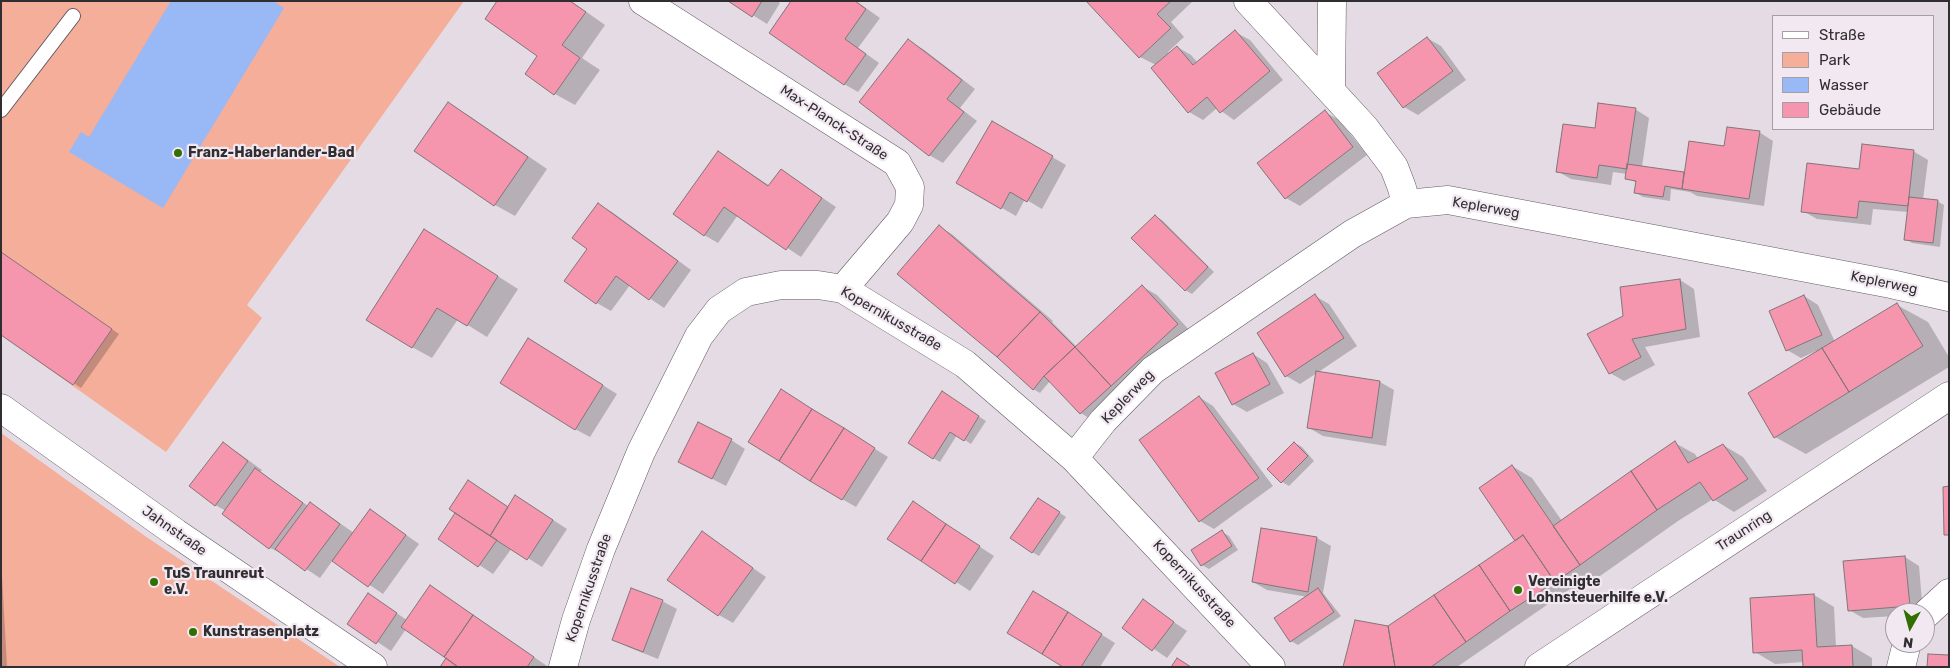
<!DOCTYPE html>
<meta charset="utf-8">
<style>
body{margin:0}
#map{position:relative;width:1950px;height:668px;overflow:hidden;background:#e5dbe4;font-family:Rubik,sans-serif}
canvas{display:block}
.frame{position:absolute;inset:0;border:2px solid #312e31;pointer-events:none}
.legend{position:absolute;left:1772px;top:15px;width:162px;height:115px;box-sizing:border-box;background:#f2e8f1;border:1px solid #a59ea4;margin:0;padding:6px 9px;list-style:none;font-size:15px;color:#312e31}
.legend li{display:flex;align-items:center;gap:10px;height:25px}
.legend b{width:25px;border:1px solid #a59ea4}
.north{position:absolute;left:1885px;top:603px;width:50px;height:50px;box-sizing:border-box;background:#f2e8f1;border:1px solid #a59ea4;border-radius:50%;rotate:187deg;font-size:14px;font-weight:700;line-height:20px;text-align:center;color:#312e31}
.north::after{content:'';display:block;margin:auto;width:18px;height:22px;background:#326e00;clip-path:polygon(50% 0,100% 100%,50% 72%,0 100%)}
</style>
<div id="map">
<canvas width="1950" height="668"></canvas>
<div class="frame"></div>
<ul class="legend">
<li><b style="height:6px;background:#fff"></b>Straße</li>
<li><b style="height:14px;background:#f4ae9a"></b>Park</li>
<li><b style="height:14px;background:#98b8f6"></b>Wasser</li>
<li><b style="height:14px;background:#f695ae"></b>Gebäude</li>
</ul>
<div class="north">N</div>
</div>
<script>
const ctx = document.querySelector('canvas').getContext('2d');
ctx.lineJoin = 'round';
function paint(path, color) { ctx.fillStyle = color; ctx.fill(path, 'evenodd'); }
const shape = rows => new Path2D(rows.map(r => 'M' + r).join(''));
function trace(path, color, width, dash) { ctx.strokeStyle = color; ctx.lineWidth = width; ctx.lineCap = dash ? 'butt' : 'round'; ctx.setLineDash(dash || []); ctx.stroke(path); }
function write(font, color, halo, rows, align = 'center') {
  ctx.font = font + ' Rubik,sans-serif'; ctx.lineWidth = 4.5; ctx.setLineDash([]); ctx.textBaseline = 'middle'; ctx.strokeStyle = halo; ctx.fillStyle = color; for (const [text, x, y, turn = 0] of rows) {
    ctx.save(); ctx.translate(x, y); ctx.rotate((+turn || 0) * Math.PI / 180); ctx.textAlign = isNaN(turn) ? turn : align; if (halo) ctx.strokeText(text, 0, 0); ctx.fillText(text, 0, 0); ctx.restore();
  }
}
paint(shape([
 [1,1,464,1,247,305,262,318,166,452,1,335],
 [1,433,145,536,340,667,1,667]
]), '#f4ae9a');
paint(shape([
 [171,1,273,1,284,8,163,208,69,152,81,132,89,137]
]), '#98b8f6');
paint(shape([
 [499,1,571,1,605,25,582,58,600,70,575,105,555,94,527,73,539,56],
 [730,1,777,1,780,3,767,24],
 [792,1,856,1,880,18,858,48,879,63,858,92,844,84],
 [1088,1,1193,1,1171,22,1184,37,1168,52,1170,54,1177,47,1191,55,1198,63,1235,32,1250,40,1283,80,1234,120,1217,108,1203,120,1189,112,1156,65,1140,57],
 [1427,38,1441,46,1466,80,1418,115,1404,107],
 [909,41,923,49,975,89,960,108,977,121,943,163,929,155],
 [448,104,468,115,547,169,515,216,495,205,416,151],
 [1635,109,1649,118,1642,167,1685,173,1725,147,1759,132,1773,141,1764,206,1697,196,1690,192,1671,189,1670,201,1643,197,1636,193,1637,183,1627,178,1627,174,1613,172,1611,185,1571,179,1557,171,1596,129],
 [1325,112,1339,120,1367,155,1300,206,1286,198,1259,163],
 [993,123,1066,165,1042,209,1025,199,1016,216,958,183],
 [1913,151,1928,160,1923,200,1937,201,1944,205,1940,247,1912,243,1906,239,1908,212,1873,209,1871,225,1817,219,1803,211],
 [718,152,770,186,781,170,836,207,801,257,738,215,718,243,704,235],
 [598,204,612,212,691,270,664,308,630,285,611,311,597,303,589,249],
 [1155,216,1162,220,1214,272,1192,294,1185,290],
 [939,226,953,235,1053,321,1052,322,1077,347,1143,287,1157,295,1192,333,1095,422,1081,413,1050,381,1040,393,1033,389],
 [444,242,518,289,487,337,458,319,432,358,412,347],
 [1,253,119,334,81,388,1,334],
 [1680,280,1694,289,1700,337,1645,347,1655,365,1624,381,1610,373,1624,316],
 [1315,296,1329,304,1357,346,1317,373,1380,382,1394,390,1386,446,1323,436,1309,428,1317,373,1300,384,1286,376],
 [1804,296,1818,305,1835,342,1897,305,1928,322,1949,357,1949,367,1806,454,1775,437,1817,353,1816,351,1801,358,1787,350],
 [543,348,617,394,590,437,575,429],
 [1253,354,1267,363,1284,393,1247,412,1233,404],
 [949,397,986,421,971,444,957,435,940,462,933,458],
 [1199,397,1213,406,1273,486,1214,529,1200,521],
 [795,399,888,457,856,507,842,499],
 [731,440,745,449,726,486,693,469],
 [1295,443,1302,447,1314,461,1289,486,1282,482],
 [1675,443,1695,454,1698,459,1723,445,1743,457,1767,491,1734,512,1713,499,1678,521,1576,593,1570,589,1457,667,1345,667,1388,627,1517,541,1512,466,1532,478,1562,521],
 [223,444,237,452,262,470,260,472,308,506,310,503,324,512,354,533,371,510,419,544,383,594,333,560,320,578,285,555,270,548,226,511,215,505],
 [482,490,509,507,530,505,567,529,542,567,512,548,493,574,440,539,457,513],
 [913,503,994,556,970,591,889,538],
 [1045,503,1066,517,1039,556,1032,552],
 [1222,532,1229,536,1238,550,1209,569,1202,565],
 [702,533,766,577,733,623,719,615],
 [1317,538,1331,546,1323,593,1341,616,1298,645,1291,641,1308,597,1267,590,1253,582],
 [1,557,7,667,1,667],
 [1905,557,1919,566,1923,613,1895,613,1895,616,1863,618,1849,610],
 [369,595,407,620,444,595,547,666,442,667,448,658,406,629,391,651,349,623],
 [1814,595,1834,607,1836,647,1852,646,1872,658,1872,667,1804,667,1804,662,1775,664,1755,652],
 [662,601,677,609,658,659,628,647,613,639],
 [1048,601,1115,643,1100,667,1065,667],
 [1143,601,1187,631,1167,658,1124,628]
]), '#0003');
const building = shape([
 [497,1,570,1,586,12,562,45,580,58,554,95,525,74,537,56,485,19,497,1],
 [728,1,762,1,752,17,728,1],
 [791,1,855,1,866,9,845,39,866,54,844,85,769,33,791,1],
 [1086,1,1171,1,1157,14,1171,28,1139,58,1086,1],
 [1235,30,1270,71,1220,113,1207,97,1188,113,1151,68,1177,46,1193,65,1235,30],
 [1427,37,1453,71,1403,108,1377,73,1427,37],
 [908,39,962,80,947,99,964,112,929,156,859,102,908,39],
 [448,102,528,157,494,206,414,151,448,102],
 [1598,103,1636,108,1627,169,1599,165,1597,178,1556,172,1563,124,1595,128,1598,103],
 [1325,110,1353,147,1285,199,1257,163,1325,110],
 [992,121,1053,156,1027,202,1010,192,1001,209,956,183,992,121],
 [1727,127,1760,131,1749,199,1682,189,1689,141,1724,146,1727,127],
 [1862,144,1914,150,1908,206,1859,201,1857,218,1801,212,1807,163,1859,169,1862,144],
 [718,151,768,186,781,169,822,198,786,250,724,207,704,236,673,214,718,151],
 [1627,164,1684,172,1682,189,1665,186,1663,197,1634,193,1636,181,1625,179,1627,164],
 [1909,197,1938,200,1933,243,1904,240,1909,197],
 [598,203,678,261,649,300,616,276,596,304,564,281,587,249,572,238,598,203],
 [1155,215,1208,267,1185,291,1131,238,1155,215],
 [939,225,1040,312,997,357,897,274,939,225],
 [424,229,498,276,467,326,437,308,412,348,366,320,424,229],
 [1,252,112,329,73,385,1,335,1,252],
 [1680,279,1686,329,1632,339,1641,357,1609,374,1587,334,1623,316,1620,287,1680,279],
 [1142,285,1178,324,1111,386,1075,347,1142,285],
 [1315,294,1344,338,1285,377,1257,333,1315,294],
 [1804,295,1822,335,1786,351,1769,311,1804,295],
 [1897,303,1923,346,1849,392,1822,348,1897,303],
 [1040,312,1075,347,1044,376,1033,390,997,357,1040,312],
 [528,338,603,385,575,430,500,383,528,338],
 [1075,347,1111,386,1080,414,1044,376,1075,347],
 [1822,348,1849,392,1774,438,1748,393,1822,348],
 [1253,353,1270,384,1232,405,1215,373,1253,353],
 [1316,371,1380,381,1372,438,1307,428,1316,371],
 [781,389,812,409,779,461,748,442,781,389],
 [942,391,979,416,964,441,950,432,933,459,908,443,942,391],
 [1199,396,1259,478,1199,522,1139,440,1199,396],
 [812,409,844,428,810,481,779,461,812,409],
 [698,422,732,439,712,479,678,462,698,422],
 [844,428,875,448,842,500,810,481,844,428],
 [1675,441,1688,463,1723,444,1748,479,1713,501,1700,482,1657,510,1631,471,1675,441],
 [223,442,248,461,215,506,189,486,223,442],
 [1294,442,1308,456,1281,483,1267,469,1294,442],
 [1512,465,1580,565,1555,582,1523,535,1515,541,1479,488,1512,465],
 [255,468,303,503,269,549,222,514,255,468],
 [1631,471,1657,510,1580,565,1553,526,1631,471],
 [468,480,508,507,490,536,449,509,468,480],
 [1949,486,1949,535,1944,535,1943,487,1949,486],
 [515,495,553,520,527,560,490,536,515,495],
 [1038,498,1060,512,1032,553,1010,538,1038,498],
 [913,501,946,524,921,561,887,539,913,501],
 [310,502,340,524,305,571,275,549,310,502],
 [370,509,406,535,368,587,332,561,370,509],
 [455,513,497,540,478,567,438,539,455,513],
 [946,524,980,546,955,584,921,561,946,524],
 [1261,528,1317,537,1308,592,1252,582,1261,528],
 [1222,530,1232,546,1201,566,1191,550,1222,530],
 [702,531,753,568,718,616,667,580,702,531],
 [1523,535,1555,582,1510,611,1479,565,1523,535],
 [1905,556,1910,606,1848,611,1843,561,1905,556],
 [1479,565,1510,611,1466,642,1434,595,1479,565],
 [430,585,473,615,444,657,401,627,430,585],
 [631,588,663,600,643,652,612,640,631,588],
 [1318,588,1334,612,1290,642,1274,618,1318,588],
 [1033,591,1068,612,1042,654,1007,633,1033,591],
 [368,593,397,613,376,644,347,624,368,593],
 [1814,594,1817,647,1852,645,1853,667,1803,667,1802,650,1753,653,1750,598,1814,594],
 [1434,595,1466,642,1431,667,1395,667,1388,626,1434,595],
 [1143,599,1174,622,1152,651,1122,628,1143,599],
 [1068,612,1102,634,1081,667,1063,667,1042,654,1068,612],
 [473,615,534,657,527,667,458,667,444,657,473,615],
 [1355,620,1388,626,1395,667,1343,667,1355,620],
 [1928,654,1949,655,1949,667,1927,667,1928,654],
 [446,658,458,667,440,667,446,658],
 [1177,658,1191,667,1171,667,1177,658]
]);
paint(building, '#f695ae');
trace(building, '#817578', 1);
const lane = shape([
 [1,110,73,16]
]);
const street = shape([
 [643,1,897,163,910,187,909,205,900,222,843,289],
 [1248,1,1364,127,1394,167,1402,188,1406,204],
 [1331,90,1332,1],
 [1,408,176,533,373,667],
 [1074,458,1103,421,1153,370,1352,234,1406,204,1448,200,1891,284,1949,297],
 [1925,615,1949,593],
 [563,667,576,620,601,549,641,452,699,336,719,310,746,292,781,285,818,285,843,289,965,364,1074,458,1271,667],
 [1901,667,1907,643]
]);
const secondary = shape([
 [1539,667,1949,396]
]);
trace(lane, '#645b63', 16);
trace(street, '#645b63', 29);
trace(secondary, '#645b63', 29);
trace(lane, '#fff', 14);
trace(street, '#fff', 28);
trace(secondary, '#fff', 28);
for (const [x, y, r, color] of [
 [178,153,5,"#326e00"],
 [154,582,5,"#326e00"],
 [1518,590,5,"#326e00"],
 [193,632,5,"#326e00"]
]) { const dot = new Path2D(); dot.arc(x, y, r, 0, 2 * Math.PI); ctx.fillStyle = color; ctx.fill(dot); trace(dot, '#f2e8f1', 2); }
write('14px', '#312e31', '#f2e8f1', [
 ["Max-Planck-Straße",834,123,33],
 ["Keplerweg",1486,208,10],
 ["Keplerweg",1884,283,12],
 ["Kopernikusstraße",891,319,30],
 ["Keplerweg",1128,397,-46],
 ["Jahnstraße",174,531,35],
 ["Traunring",1744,531,-33],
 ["Kopernikusstraße",1194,584,47],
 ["Kopernikusstraße",589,588,-71]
]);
write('bold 14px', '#312e31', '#f2e8f1', [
 ["Franz-Haberlander-Bad",188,153],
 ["TuS Traunreut",164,574],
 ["e.V.",164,590],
 ["Vereinigte",1528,582],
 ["Lohnsteuerhilfe e.V.",1528,598],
 ["Kunstrasenplatz",203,632]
], 'left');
</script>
